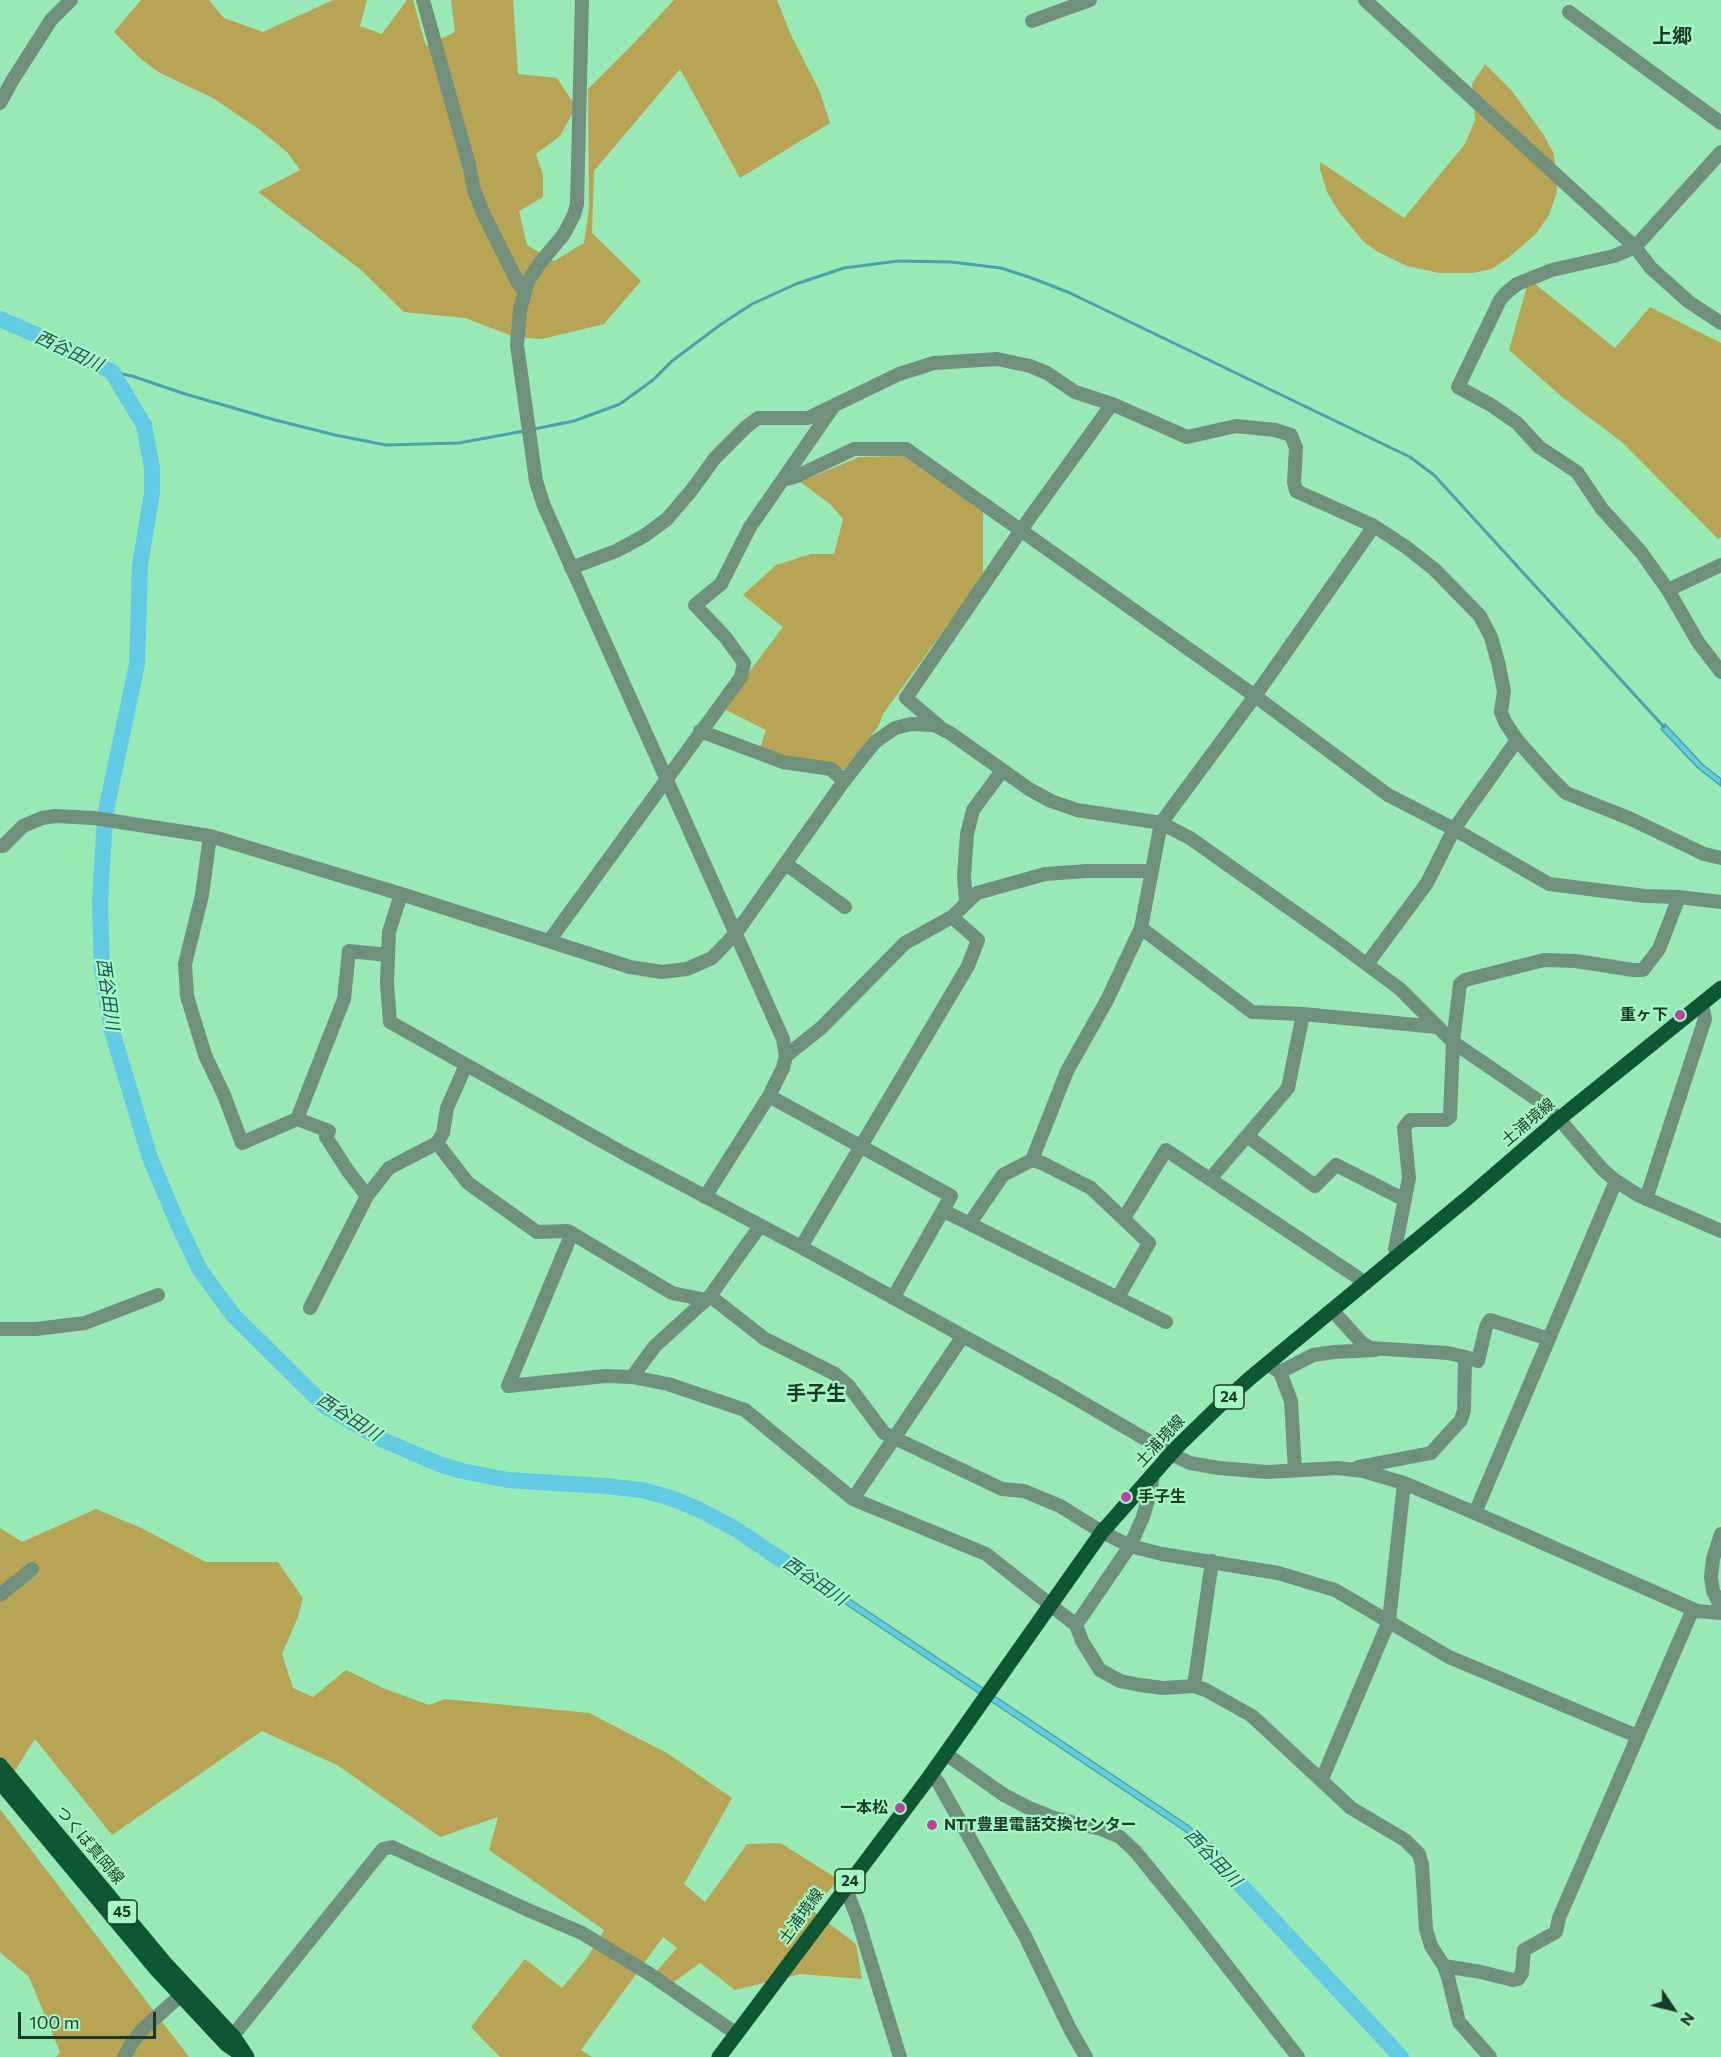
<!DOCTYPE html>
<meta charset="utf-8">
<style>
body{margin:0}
#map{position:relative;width:1721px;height:2057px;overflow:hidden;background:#98e9b6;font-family:Commissioner,sans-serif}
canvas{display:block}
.north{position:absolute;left:1643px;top:1979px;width:60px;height:60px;-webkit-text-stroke:4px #a5f7c3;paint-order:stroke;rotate:125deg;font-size:16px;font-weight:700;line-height:24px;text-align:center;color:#1a3b27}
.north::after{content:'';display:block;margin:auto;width:21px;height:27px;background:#1a3b27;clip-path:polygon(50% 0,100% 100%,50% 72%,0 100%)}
.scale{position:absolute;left:18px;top:2012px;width:138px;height:27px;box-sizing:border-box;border:3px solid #1a3b27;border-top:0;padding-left:8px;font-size:18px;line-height:21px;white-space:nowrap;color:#1a3b27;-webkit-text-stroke:4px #a5f7c3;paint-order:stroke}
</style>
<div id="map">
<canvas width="1721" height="2057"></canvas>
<div class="north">N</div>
<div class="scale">100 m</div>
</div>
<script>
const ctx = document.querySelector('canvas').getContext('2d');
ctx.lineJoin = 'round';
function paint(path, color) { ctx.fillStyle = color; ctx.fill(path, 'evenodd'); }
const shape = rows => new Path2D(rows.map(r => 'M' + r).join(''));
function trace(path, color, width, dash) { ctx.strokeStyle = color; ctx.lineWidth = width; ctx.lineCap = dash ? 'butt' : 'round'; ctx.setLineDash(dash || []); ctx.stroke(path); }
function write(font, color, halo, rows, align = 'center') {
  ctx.font = font + ' Commissioner,"Noto Sans JP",sans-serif'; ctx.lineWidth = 4.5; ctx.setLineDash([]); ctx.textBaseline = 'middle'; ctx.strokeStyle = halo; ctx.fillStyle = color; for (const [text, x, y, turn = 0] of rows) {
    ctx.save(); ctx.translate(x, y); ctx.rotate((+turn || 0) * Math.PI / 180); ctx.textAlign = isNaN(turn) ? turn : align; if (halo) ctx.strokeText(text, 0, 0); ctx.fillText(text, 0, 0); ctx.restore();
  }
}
paint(shape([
 [141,0,209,0,224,18,263,32,333,0,367,0,360,26,382,34,407,0,413,0,426,46,455,32,451,0,513,0,518,74,557,78,576,107,560,136,536,154,543,175,543,197,519,211,527,245,554,261,584,243,589,209,588,89,634,43,674,0,777,0,791,35,820,92,830,123,740,178,680,69,594,171,592,233,641,281,604,324,542,339,515,337,465,318,404,312,361,270,258,192,300,170,287,152,260,130,213,98,160,73,141,59,114,32],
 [1485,64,1512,91,1543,134,1553,152,1557,173,1557,192,1549,215,1536,234,1508,258,1492,269,1473,273,1439,273,1407,266,1378,252,1364,242,1339,212,1327,192,1320,169,1320,162,1404,218,1465,144,1475,120,1472,84],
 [1529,279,1615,348,1650,307,1721,343,1721,537,1718,539,1622,442,1562,397,1509,350],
 [903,456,983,508,983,576,883,714,878,727,845,769,831,769,759,752,766,730,722,708,783,627,743,595,776,565,811,554,834,554,843,519,830,504,800,482,859,457],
 [96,1509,141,1528,206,1562,278,1562,303,1598,298,1617,282,1654,293,1688,313,1697,346,1670,383,1688,429,1705,445,1699,589,1713,667,1753,732,1798,684,1884,705,1902,747,1844,780,1843,838,1879,813,1911,856,1944,862,1979,800,1974,735,1990,700,1963,671,1984,656,1972,677,1948,663,1937,581,2050,592,2057,500,2057,471,2027,525,1959,562,1988,587,1958,604,1930,489,1850,498,1817,440,1837,337,1765,262,1731,112,1835,35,1739,0,1794,0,1528,22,1542],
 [0,1809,189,2057,56,2057,60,2052,29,1977,0,1952]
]), '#b7a455');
const water = shape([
 [1665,724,1703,765,1721,779,1721,786,1698,768,1661,729,1665,724],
 [791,1562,842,1594,1189,1826,1224,1862,1219,1866,1185,1831,838,1599,787,1568,791,1562]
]);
paint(water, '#62cbe4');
trace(water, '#4ca0ab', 1.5);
trace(shape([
 [112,372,132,376,182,393,275,420,335,435,386,445,459,443,524,431],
 [534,429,574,421,620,404,653,380,672,361,720,325,752,304,796,284,844,268,898,261,951,262,1001,268,1029,277,1070,293,1410,457,1434,475,1664,727]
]), '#4ca0ab', 3);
trace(shape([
 [0,319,60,345,112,372,144,425,152,468,152,493,140,565,137,664,107,806,104,832,100,902,102,970,112,1031,150,1158,177,1222,200,1270,233,1315,325,1406,383,1440,439,1464,462,1471,508,1480,605,1486,642,1490,671,1498,698,1509,734,1528,807,1577],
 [1205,1847,1401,2057]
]), '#62cbe4', 16);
trace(shape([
 [423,0,469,165,474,190,483,213,518,283,525,292],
 [582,0,577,204,574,215,564,234,540,263,528,281,520,310,517,345,536,481,544,506,783,1039,786,1056,783,1068,769,1096,705,1197],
 [1365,0,1635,247,1651,268,1689,302,1721,323],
 [1569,12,1721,123],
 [1032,21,1090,0],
 [0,103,12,81,51,20,71,0],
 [1721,152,1635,247,1614,256,1552,270,1517,284,1505,294,1500,300,1458,387,1491,405,1517,423,1539,447,1577,472,1602,509,1641,552,1668,590,1698,642,1721,672],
 [783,480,797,476,854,449,906,449,1255,696,1388,795,1454,829,1549,884,1645,896,1679,897,1721,902],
 [571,568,616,551,644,536,667,519,691,491,715,458,746,427,758,418,808,418,899,374,934,363,997,359,1030,366,1047,373,1075,392,1112,404,1187,437,1236,426,1275,430,1291,435,1296,448,1294,482,1296,491,1374,526,1406,547,1434,569,1480,616,1491,637,1498,662,1504,691,1501,712,1505,722,1517,740,1549,776,1566,793,1631,819,1704,854,1721,858],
 [1668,590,1721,565],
 [939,726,906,698,1021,530,1112,404],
 [700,731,783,762,831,769,844,781],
 [210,836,202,895,185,964,187,996,205,1055,224,1095,242,1143,297,1119,329,1131,326,1137,348,1171,367,1196],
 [0,846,3,846,23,826,42,818,55,816,94,818,210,836,401,894,630,967,662,972,687,969,712,958,736,933,844,781,875,742,895,728,911,724,934,725,950,733,1029,789,1051,801,1077,810,1161,823,1190,838,1330,937,1400,989,1453,1042,1542,1103,1559,1119,1603,1170,1616,1181,1638,1195,1721,1231],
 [786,864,845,907],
 [401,894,389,932,387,984,390,1022,623,1153,801,1247,1056,1387,1171,1454,1190,1463,1219,1468,1267,1472,1338,1468,1363,1471,1404,1483,1475,1513,1697,1611,1721,1613],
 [966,901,964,876,967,834,973,810,1002,771],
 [1141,928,1252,1012,1303,1014,1437,1027],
 [549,941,741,677,744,663,726,638,695,605,721,584,750,527,833,407],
 [1367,964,1427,883,1454,829,1517,740],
 [786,1056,821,1028,905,943,952,917,977,893,1045,874,1087,871,1152,871],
 [769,1096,951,1196,893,1298],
 [297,1119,344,999,349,951,388,955],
 [1247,1136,1315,1186,1336,1165,1405,1200],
 [437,1143,468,1183,537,1232,568,1231,672,1293,706,1300],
 [1032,1160,1042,1163,1091,1188,1149,1243,1118,1297],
 [1210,1179,1288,1088,1303,1014],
 [1646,1199,1705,1019,1702,1004],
 [944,1211,1166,1322],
 [1124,1218,1166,1150,1366,1283],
 [970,1223,1003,1175,1032,1160,1067,1071,1107,1000,1141,928,1161,823,1255,696,1374,526],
 [572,1233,508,1386,605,1376,632,1377,668,1384,745,1410,853,1499,986,1554,1076,1625,1082,1641,1100,1670,1120,1681,1140,1685,1163,1688,1194,1686,1206,1690,1252,1716,1351,1808,1405,1840,1419,1854,1422,1865,1426,1929,1431,1946,1444,1966,1448,1977,1459,2022,1490,2057],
 [801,1247,968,966,978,940,952,917],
 [1399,1255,1395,1249,1409,1178,1404,1128,1410,1120,1446,1120,1450,1117,1453,1042,1460,984,1465,980,1544,960,1576,961,1633,970,1643,970,1659,949,1679,897],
 [710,1296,765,1339,835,1374,848,1385,884,1433,1002,1489,1024,1491,1060,1506,1102,1532,1130,1546,1162,1554,1278,1573,1335,1590,1449,1657,1637,1736],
 [310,1308,367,1196,389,1168,437,1143,443,1133,447,1108,466,1065],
 [1332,1310,1361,1342,1370,1348,1448,1353,1465,1357],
 [0,1329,36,1329,85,1323,158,1295],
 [1267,1364,1280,1372,1313,1355,1334,1352,1375,1350],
 [1280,1372,1291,1401,1295,1470],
 [632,1377,655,1346,710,1296,760,1226],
 [1356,1469,1358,1467,1431,1453,1461,1420,1464,1410,1465,1357,1478,1361,1486,1327,1490,1320,1549,1339],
 [853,1499,963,1336],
 [1475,1513,1616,1181],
 [1721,1534,1713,1559,1711,1577,1713,1591,1721,1607],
 [0,1595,32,1569],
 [1076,1625,1130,1546,1143,1517,1151,1489,1153,1474],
 [1194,1686,1212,1561],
 [946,1754,1004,1795,1027,1807,1054,1818,1101,1829,1120,1837,1135,1851,1188,1916,1298,2057],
 [931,1774,938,1782,1025,1936,1070,2029,1086,2057],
 [1322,1779,1389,1621,1404,1483],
 [843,1889,847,1892,857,1917,900,2057],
 [1444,1966,1481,1972,1513,1980,1518,1979,1522,1973,1524,1950,1556,1932,1559,1918,1693,1609],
 [227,2043,383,1849,392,1847,528,1910,582,1933,648,1973,737,2034],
 [124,2057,133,2041,144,2028,180,1996]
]), '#70907b', 14);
trace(shape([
 [0,1765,165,1963,233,2036,247,2057],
 [0,1782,156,1969,226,2044,242,2055],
 [719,2057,927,1780,1102,1532,1177,1447,1217,1408,1249,1379,1471,1195,1559,1119,1721,988]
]), '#0f5733', 15);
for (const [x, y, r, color] of [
 [1680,1015,6,"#b746a2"],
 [1126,1497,6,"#b746a2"],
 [900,1808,6,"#b746a2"],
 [932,1825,6,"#b746a2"]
]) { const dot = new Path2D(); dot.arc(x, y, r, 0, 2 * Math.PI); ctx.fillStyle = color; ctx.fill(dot); trace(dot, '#a5f7c3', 2); }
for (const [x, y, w] of [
 [1229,1397,30],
 [850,1881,30],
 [122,1912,30]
]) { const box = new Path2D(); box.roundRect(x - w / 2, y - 12, w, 24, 4.5); ctx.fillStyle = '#a5f7c3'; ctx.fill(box); trace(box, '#1a3b27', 1.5); }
write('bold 15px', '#1a3b27', null, [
 ["24",1229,1397],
 ["24",850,1881],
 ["45",122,1912]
]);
write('bold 16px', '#1a3b27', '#a5f7c3', [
 ["重ヶ下",1668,1015],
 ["手子生",1138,1497,"left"],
 ["一本松",888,1808],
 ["NTT豊里電話交換センター",944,1825,"left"]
], 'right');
write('16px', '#1a3b27', '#a5f7c3', [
 ["土浦境線",1528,1122,-40],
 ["土浦境線",1160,1441,-47],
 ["つくば真岡線",90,1845,50],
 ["土浦境線",801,1916,-54]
]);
write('italic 18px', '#25535e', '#a5f7c3', [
 ["西谷田川",69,351,25],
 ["西谷田川",108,994,82],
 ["西谷田川",349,1417,33],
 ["西谷田川",815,1581,34],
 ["西谷田川",1213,1858,46]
]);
write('bold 20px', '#1a3b27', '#a5f7c3', [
 ["上郷",1672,36],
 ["手子生",816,1393]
]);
</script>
